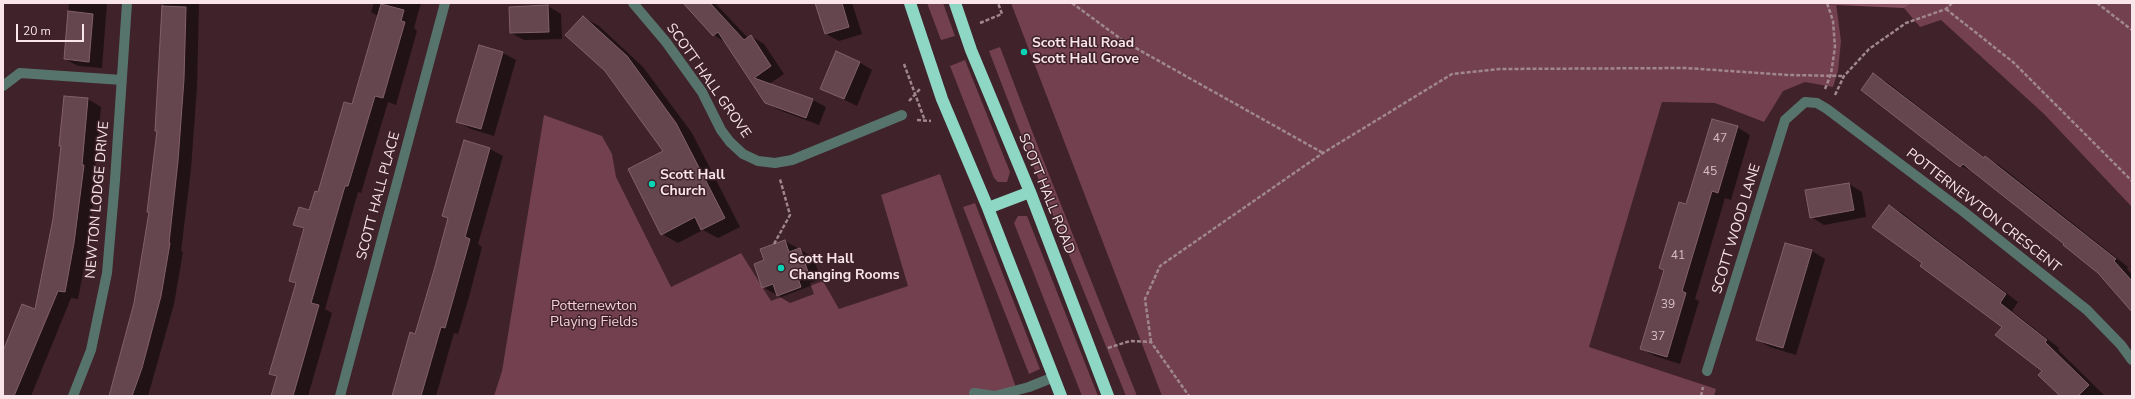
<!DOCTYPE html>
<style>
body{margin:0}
#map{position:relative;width:2135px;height:399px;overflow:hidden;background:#3f222a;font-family:"Nunito Sans",sans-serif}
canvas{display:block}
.frame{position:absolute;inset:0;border:4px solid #f9e5ea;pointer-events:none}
.scale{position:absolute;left:16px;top:24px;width:68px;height:18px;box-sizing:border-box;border:2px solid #f9e5ea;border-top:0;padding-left:5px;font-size:12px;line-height:14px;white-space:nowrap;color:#f9e5ea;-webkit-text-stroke:3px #3f222a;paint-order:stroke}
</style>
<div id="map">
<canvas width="2135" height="399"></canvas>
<div class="frame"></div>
<div class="scale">20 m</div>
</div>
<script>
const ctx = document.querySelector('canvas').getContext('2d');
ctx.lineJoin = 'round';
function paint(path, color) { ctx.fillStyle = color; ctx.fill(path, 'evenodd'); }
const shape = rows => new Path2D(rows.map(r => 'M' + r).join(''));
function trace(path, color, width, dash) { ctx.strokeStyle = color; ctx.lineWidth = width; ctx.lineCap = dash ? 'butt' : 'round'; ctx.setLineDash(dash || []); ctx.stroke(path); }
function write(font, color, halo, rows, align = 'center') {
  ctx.font = font + ' "Nunito Sans",sans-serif'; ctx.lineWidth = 3; ctx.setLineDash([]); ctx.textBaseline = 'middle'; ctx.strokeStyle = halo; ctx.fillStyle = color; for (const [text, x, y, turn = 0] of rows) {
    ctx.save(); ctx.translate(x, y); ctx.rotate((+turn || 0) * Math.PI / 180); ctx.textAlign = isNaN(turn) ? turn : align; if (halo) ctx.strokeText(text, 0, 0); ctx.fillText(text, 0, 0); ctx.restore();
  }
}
paint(shape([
 [927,3,943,3,955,36,941,40],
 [1011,3,1836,3,1841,41,1838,71,1833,87,1805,82,1783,91,1764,122,1715,103,1662,102,1589,347,1716,389,1714,396,1162,396],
 [1913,3,2132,3,2132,207,2044,114,1941,20,1920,27,1904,8],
 [1000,47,1042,157,1137,396,1126,396,1032,163,989,51],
 [965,60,1010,172,1007,182,998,182,994,178,950,66],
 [544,115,602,136,612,154,616,177,671,287,741,253,771,301,823,281,839,309,908,286,881,195,940,174,1019,396,494,396,502,371],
 [975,203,1040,369,1029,374,963,207],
 [1018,216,1027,216,1098,396,1082,396,1014,223]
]), '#73404f');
paint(shape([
 [1836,3,1913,3,1904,8,1836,5]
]), '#854d5d');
paint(shape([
 [69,3,107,3,102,68,78,66,65,59],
 [164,3,199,3,197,87,191,169,181,251,183,252,174,304,148,396,109,396,135,303,150,212,158,131,156,130],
 [374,3,421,3,414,28,417,31,396,105,388,102,361,193,358,192,325,309,332,313,308,396,272,396,277,377,271,373,297,284,290,280,305,230,295,224,310,212,352,105,378,16,371,12],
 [684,3,715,3,748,38,751,36,764,44,784,74,769,84,813,100,826,107,819,125,779,110,765,102,725,42,714,35],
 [816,3,852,3,862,34,839,41,826,34],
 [548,6,561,14,562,39,524,40,511,33],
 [583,17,599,26,643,67,692,133,740,227,718,238,703,230,678,243,662,234,665,151],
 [480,46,503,53,516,60,494,136,471,129,458,122],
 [859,62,872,70,857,106,821,88],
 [1874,75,1887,82,1985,158,1999,165,2128,267,2127,269,2132,275,2132,310,2098,272,2066,244,1975,172,1961,166],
 [88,99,101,107,95,173,97,174,87,251,78,299,71,298,31,396,3,396,3,359,36,311],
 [1737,127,1750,135,1731,200,1725,198,1695,299,1699,301,1680,364,1655,356,1642,349,1686,206],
 [465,142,490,149,503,156,478,244,482,247,469,297,458,334,454,333,436,396,393,396,416,335,449,219,443,216],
 [1849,184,1862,192,1866,217,1824,225,1811,217],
 [1889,206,1902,213,2018,302,2012,311,2059,348,2058,350,2105,396,2061,396,2043,371,2003,327,1923,263],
 [785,241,813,257,821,279,810,283,814,294,790,303,763,287,766,261],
 [1786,244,1812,251,1825,259,1796,355,1770,347,1757,340]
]), '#0007');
const building = shape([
 [683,3,710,3,744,40,751,35,771,66,754,78,813,99,806,118,765,103,718,32,713,36,683,3],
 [815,3,842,3,849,27,825,34,815,3],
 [381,4,404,10,401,21,405,22,383,98,375,96,348,186,345,186,311,303,319,305,293,396,271,396,277,376,269,374,296,283,289,281,304,228,293,225,299,207,309,210,315,191,318,192,344,102,352,104,381,4],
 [548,5,549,32,510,33,509,7,548,5],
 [162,6,186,7,184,79,178,161,169,243,170,243,161,296,142,368,132,396,109,396,134,303,149,212,147,212,157,131,155,131,162,6],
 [68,11,93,14,89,62,64,59,68,11],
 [583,16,627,56,676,123,725,218,701,230,695,217,661,235,628,169,663,151,605,71,565,35,583,16],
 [479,45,503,52,481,129,456,122,479,45],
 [836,51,860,62,844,99,820,89,836,51],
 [1873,73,1984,158,1985,156,2116,259,2114,261,2132,281,2132,312,2098,273,2063,245,2064,244,1963,164,1960,167,1861,90,1873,73],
 [64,96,88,98,82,165,84,165,74,243,65,292,58,291,14,396,3,396,3,351,22,304,35,309,53,219,61,146,59,146,64,96],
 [1712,119,1738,126,1718,193,1712,191,1682,291,1686,293,1667,357,1640,349,1664,270,1659,268,1679,202,1686,204,1712,119],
 [464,140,490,148,465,237,470,239,456,289,445,328,441,327,421,396,392,396,410,332,415,334,434,270,448,218,442,216,464,140],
 [1849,183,1854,210,1810,218,1805,190,1849,183],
 [1889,205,2006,294,2000,303,2047,340,2045,342,2089,385,2078,396,2060,396,2038,375,2042,371,1995,335,2002,327,1920,266,1922,263,1872,227,1889,205],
 [785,240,789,252,800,248,808,272,797,275,801,287,777,296,773,284,762,288,754,264,764,260,760,249,785,240],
 [1785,243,1812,250,1783,348,1756,340,1785,243]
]);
paint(building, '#66464e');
trace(building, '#826069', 1);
trace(shape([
 [1072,3,1125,42,1323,153],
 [2097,3,2132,30],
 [1946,9,2013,62,2132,181],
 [980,23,1002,14,998,3],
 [904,64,925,121],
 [1825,89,1831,74,1835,47,1833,21,1827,3],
 [1835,95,1844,76,1869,49,1906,23,1946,9,1952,3],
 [909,101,920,89],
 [917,120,931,121],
 [774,244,790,215,780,179],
 [1151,342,1145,299,1160,266,1323,153,1452,74,1500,69,1686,68,1788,75,1844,76],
 [1108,348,1130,341,1151,342,1189,396],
 [1701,396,1703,387]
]), '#a0878e', 2.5, [4, 2]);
trace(shape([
 [974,393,995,396,1029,387,1054,377]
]), '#57746c', 10);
trace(shape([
 [633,3,666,42,702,92,721,130,730,142,743,154,758,161,775,163,792,160,902,115],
 [3,86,20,73,122,80],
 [1707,371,1785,120,1805,102,1817,103,1827,109,1964,212,2087,310,2121,345,2132,360],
 [73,396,91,350,107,273,115,180,127,3],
 [340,396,445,3]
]), '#57746c', 10);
trace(shape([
 [910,3,942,99,988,208,1061,396],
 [955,3,971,50,1030,192,1108,396],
 [988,208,1030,192]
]), '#8ed7c5', 12);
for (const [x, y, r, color] of [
 [1024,52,4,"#09d5b5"],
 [652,184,4,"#09d5b5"],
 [781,268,4,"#09d5b5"]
]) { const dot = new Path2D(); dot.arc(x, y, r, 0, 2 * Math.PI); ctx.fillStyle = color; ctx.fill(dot); trace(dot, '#3f222a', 1.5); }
write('12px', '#d4bdc3', null, [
 ["47",1720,139],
 ["45",1710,172],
 ["41",1678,256],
 ["39",1668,305],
 ["37",1658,337]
]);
write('bold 14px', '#f9e5ea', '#3f222a', [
 ["Scott Hall Road",1032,44],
 ["Scott Hall Grove",1032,60],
 ["Scott Hall",660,176],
 ["Church",660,192],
 ["Scott Hall",789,260],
 ["Changing Rooms",789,276]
], 'left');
write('14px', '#f9e5ea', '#3f222a', [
 ["SCOTT HALL GROVE",708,81,55],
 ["SCOTT HALL ROAD",1046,194,68],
 ["SCOTT HALL PLACE",379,196,-75],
 ["NEWTON LODGE DRIVE",98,200,-85],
 ["POTTERNEWTON CRESCENT",1983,211,38],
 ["SCOTT WOOD LANE",1737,229,-73]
]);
write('14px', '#f4cfd8', '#3f222a', [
 ["Potternewton",594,307],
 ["Playing Fields",594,323]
]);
</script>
